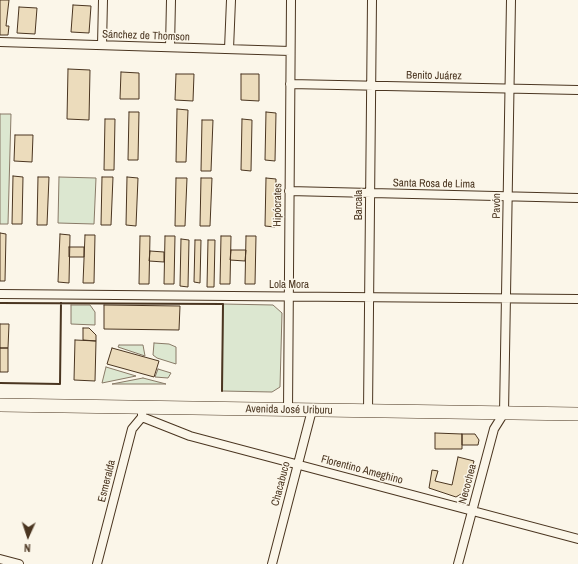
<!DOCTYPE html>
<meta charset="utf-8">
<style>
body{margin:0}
#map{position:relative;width:578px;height:564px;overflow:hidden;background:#fbf6e9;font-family:"Archivo Narrow",sans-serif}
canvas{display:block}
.north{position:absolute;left:8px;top:516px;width:40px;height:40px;-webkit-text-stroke:3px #fbf6e9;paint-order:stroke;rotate:183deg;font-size:11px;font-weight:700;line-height:16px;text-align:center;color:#4a3520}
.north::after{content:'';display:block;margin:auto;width:14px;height:18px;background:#4a3520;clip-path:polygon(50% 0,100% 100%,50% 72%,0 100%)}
</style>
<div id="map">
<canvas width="578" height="564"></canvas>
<div class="north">N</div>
</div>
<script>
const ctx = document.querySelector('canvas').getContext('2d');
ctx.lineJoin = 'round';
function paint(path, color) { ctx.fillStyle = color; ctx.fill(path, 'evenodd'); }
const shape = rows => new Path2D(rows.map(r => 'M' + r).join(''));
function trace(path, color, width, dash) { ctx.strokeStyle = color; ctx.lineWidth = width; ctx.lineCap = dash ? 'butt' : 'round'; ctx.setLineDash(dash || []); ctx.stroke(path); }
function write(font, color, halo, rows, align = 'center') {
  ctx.font = font + ' "Archivo Narrow",sans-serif'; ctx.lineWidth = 3; ctx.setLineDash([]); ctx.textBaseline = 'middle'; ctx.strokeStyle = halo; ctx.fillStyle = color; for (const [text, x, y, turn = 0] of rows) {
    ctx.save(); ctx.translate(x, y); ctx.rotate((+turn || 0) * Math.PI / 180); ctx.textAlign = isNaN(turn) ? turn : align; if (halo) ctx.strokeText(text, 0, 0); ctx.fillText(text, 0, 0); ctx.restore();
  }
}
const green = shape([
 [0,114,11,114,8,224,0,224,0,114],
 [59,177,96,178,94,224,58,223,59,177],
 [223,304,273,305,282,313,280,387,272,392,222,391,223,304],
 [71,305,90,305,95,312,95,325,71,324,71,305],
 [154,343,169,344,176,347,176,364,157,358,153,355,154,343],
 [119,345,143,345,145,356,118,347,119,345],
 [106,367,136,376,102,383,106,367],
 [158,369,171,373,168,378,155,377,158,369],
 [143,378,166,384,112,384,143,378]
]);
paint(green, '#dce7d0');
trace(green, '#887966', 1);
const building = shape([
 [0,0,9,0,6,26,9,26,8,35,0,35,0,0],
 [73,5,91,6,89,33,71,32,73,5],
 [19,7,37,8,35,34,17,33,19,7],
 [68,69,90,70,89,120,67,119,68,69],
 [121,72,139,73,139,99,120,99,121,72],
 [176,74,194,74,193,101,175,100,176,74],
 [241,74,259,74,259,101,241,100,241,74],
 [177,109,188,110,186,162,176,162,177,109],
 [129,112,139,112,138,160,128,160,129,112],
 [266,112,276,113,275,161,265,160,266,112],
 [105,119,115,119,114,170,104,170,105,119],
 [242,119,252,120,251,171,241,170,242,119],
 [202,120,213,120,211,171,201,171,202,120],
 [15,135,33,135,32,162,14,161,15,135],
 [13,176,23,177,22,224,12,224,13,176],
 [38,177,49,177,47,225,37,225,38,177],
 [102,177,113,177,111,225,101,225,102,177],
 [127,177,138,178,136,226,126,225,127,177],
 [176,178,187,178,185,226,175,226,176,178],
 [201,178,212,178,210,226,200,226,201,178],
 [266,178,276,179,275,227,265,226,266,178],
 [0,233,6,234,5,281,0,281,0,233],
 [60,234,70,235,69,283,58,282,60,234],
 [85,235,95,235,94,283,83,283,85,235],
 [140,236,150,236,149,284,139,284,140,236],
 [165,236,175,236,174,284,164,284,165,236],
 [221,236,231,236,230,284,220,284,221,236],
 [246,236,256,236,255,284,245,284,246,236],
 [181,239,189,240,188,287,180,286,181,239],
 [195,240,201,240,200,283,194,282,195,240],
 [208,240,215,240,214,287,207,287,208,240],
 [69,247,84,247,84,257,69,257,69,247],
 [231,250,246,250,245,261,230,260,231,250],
 [150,251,164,252,164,262,149,261,150,251],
 [104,305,180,306,179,330,104,329,104,305],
 [0,324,9,324,8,348,0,348,0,324],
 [83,328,89,328,96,335,96,341,83,340,83,328],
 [75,340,96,341,95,381,74,380,75,340],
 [0,348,8,348,8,372,0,372,0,348],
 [112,348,159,361,154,377,107,364,112,348],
 [435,433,462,434,462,449,435,449,435,433],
 [462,434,475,434,479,440,478,445,462,445,462,434],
 [458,457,474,461,466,491,456,497,429,488,432,470,438,471,435,481,452,485,458,457]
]);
paint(building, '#ecdcbc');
trace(building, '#4a3520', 1);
const street = shape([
 [0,42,290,51],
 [102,45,103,0],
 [170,47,171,0],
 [229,49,231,0],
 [290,84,578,90],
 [289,191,578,198],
 [0,294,578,299],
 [288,410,291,0],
 [368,411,372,0],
 [142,417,190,436,578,539],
 [0,559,19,564],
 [97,564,132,429,142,417,142,413],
 [272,564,312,410],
 [458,564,494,429,504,413,511,0]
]);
const primary = shape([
 [0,405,578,414]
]);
trace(street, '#4a3520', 10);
trace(primary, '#4a3520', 14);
trace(street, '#fbf6e9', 8);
trace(primary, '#fbf6e9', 13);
trace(shape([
 [0,303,223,304,222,391],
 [0,383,60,384,61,303]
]), '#4a3520', 2);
write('11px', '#4a3520', '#fbf6e9', [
 ["Sánchez de Thomson",146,36,2],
 ["Benito Juárez",434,76,1],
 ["Santa Rosa de Lima",434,184,1],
 ["Hipócrates",278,205,-89],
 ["Barcala",359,205,-90],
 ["Pavón",497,206,-89],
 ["Lola Mora",289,285],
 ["Avenida José Uriburu",289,410,1],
 ["Florentino Ameghino",362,470,15],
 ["Esmeralda",107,481,-76],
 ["Chacabuco",281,484,-75],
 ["Necochea",468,484,-75]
]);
</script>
